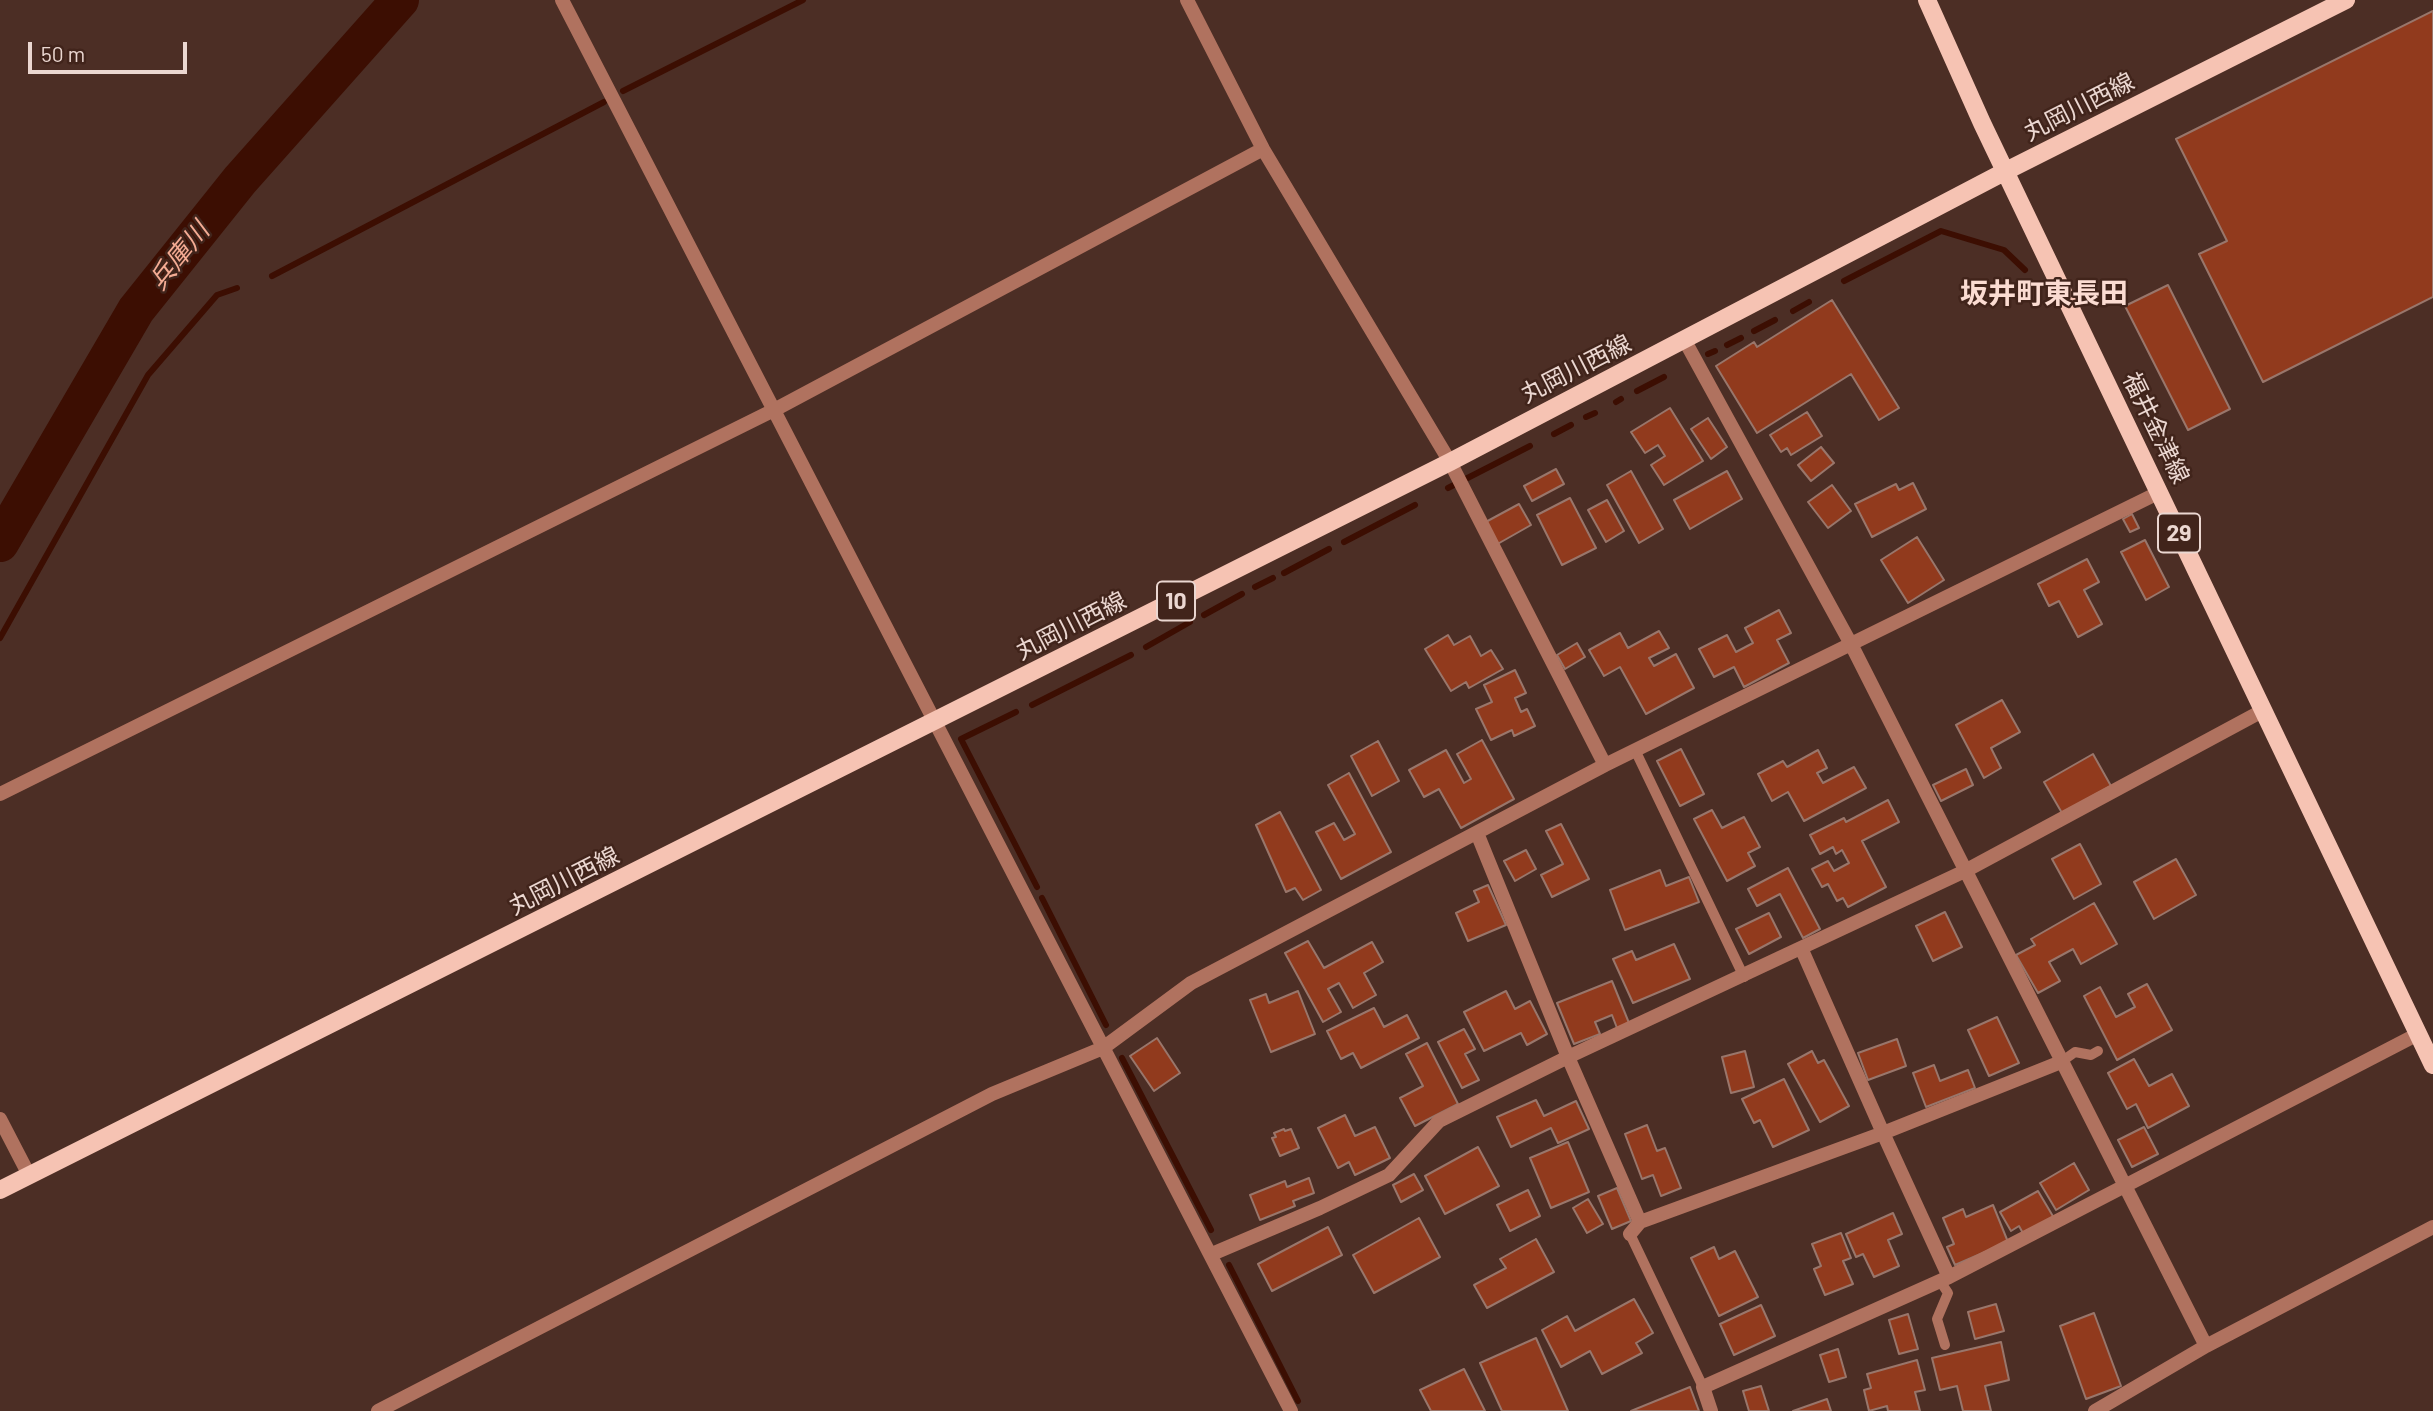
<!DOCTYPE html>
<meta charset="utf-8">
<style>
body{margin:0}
#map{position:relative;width:2433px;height:1411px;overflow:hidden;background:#4c2e25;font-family:Barlow,sans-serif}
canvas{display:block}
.scale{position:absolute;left:28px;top:42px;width:159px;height:32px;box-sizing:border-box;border:4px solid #ebd7d1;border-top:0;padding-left:9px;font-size:21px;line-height:24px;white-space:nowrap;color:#ebd7d1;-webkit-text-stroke:5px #41241b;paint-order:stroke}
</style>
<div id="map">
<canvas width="2433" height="1411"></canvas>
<div class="scale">50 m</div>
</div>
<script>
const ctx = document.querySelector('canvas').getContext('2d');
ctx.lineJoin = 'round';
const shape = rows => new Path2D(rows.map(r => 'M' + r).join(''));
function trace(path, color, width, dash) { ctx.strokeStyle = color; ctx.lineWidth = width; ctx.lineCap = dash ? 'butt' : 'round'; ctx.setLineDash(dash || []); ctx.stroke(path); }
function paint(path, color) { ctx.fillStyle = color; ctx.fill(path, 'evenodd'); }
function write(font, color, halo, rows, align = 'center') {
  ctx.font = font + ' Barlow,"Noto Sans JP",sans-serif'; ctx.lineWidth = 5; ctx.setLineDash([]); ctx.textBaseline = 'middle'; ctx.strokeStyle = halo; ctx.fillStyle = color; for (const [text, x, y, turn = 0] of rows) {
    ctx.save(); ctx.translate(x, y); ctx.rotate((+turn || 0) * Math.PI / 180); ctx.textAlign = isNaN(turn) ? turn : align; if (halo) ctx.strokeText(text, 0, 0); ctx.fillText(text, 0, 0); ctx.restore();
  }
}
trace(shape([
 [623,91,803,0],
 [272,276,604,102],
 [1844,281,1941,231,2004,250,2025,270],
 [1793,311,1809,302],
 [1754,331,1775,320],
 [1727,345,1741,338],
 [1708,354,1715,351],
 [1637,391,1664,377],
 [1616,402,1621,399],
 [1586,417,1595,413],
 [1554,434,1571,425],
 [1448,488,1530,446],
 [1344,542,1415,505],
 [1284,573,1329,549],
 [1255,587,1273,578],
 [1204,615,1242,594],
 [0,638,148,375,217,295,237,288],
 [1146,647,1190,622],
 [1032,705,1131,655],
 [1016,712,961,739,1037,887],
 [1042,898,1106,1025],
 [1122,1058,1211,1230],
 [1229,1265,1298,1401]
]), '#3c0e02', 6);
trace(shape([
 [0,543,136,310,240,180,400,0]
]), '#3c0e02', 38);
const building = shape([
 [2433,11,2433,297,2263,382,2199,254,2227,241,2176,139,2433,11],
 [2168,285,2230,409,2188,430,2125,306,2168,285],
 [1832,300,1899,408,1879,420,1851,374,1757,433,1716,366,1754,342,1757,347,1832,300],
 [1670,408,1703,461,1664,485,1651,465,1665,456,1658,445,1645,453,1631,432,1670,408],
 [1807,412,1822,436,1791,455,1787,448,1781,452,1770,435,1807,412],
 [1708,418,1727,447,1711,459,1691,429,1708,418],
 [1821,447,1834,463,1811,481,1798,465,1821,447],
 [1556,469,1564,484,1532,501,1524,486,1556,469],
 [1631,471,1663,529,1639,543,1607,485,1631,471],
 [1727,471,1742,499,1690,529,1674,500,1727,471],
 [1913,483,1926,509,1872,537,1855,504,1896,484,1899,490,1913,483],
 [1832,485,1851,511,1828,528,1808,502,1832,485],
 [1570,498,1596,548,1562,565,1537,515,1570,498],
 [1607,500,1624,531,1606,542,1588,510,1607,500],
 [1519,504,1531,525,1494,546,1482,524,1519,504],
 [2132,514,2139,528,2130,532,2123,519,2132,514],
 [1917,537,1944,580,1908,603,1881,560,1917,537],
 [2145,540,2169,587,2146,600,2121,552,2145,540],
 [2087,559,2099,582,2084,590,2102,624,2078,637,2059,601,2049,606,2038,584,2087,559],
 [1779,610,1791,633,1777,640,1789,663,1744,687,1734,667,1714,677,1699,649,1727,635,1736,652,1753,643,1745,628,1779,610],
 [1659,631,1669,648,1649,658,1654,666,1676,654,1694,688,1646,714,1620,667,1604,676,1589,650,1620,633,1628,648,1659,631],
 [1448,635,1454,645,1470,636,1481,656,1491,650,1503,669,1469,688,1466,682,1451,691,1425,649,1448,635],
 [1577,643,1585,657,1565,669,1557,655,1577,643],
 [1515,670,1526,693,1515,698,1521,712,1527,709,1535,726,1514,736,1512,730,1491,740,1476,709,1492,702,1484,685,1515,670],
 [2002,700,2020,732,1991,748,2001,768,1984,778,1956,725,2002,700],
 [1482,740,1514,799,1461,828,1439,789,1424,797,1409,770,1446,750,1464,783,1471,779,1457,754,1482,740],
 [1378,741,1399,781,1372,796,1351,756,1378,741],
 [1681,749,1704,794,1680,806,1657,761,1681,749],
 [1818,750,1827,768,1817,773,1823,783,1854,767,1866,788,1804,821,1788,792,1772,801,1758,774,1783,761,1787,767,1818,750],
 [2093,754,2111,786,2062,813,2044,782,2093,754],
 [1966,769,1973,785,1941,801,1933,785,1966,769],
 [1349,773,1391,852,1341,879,1316,832,1334,823,1344,840,1355,834,1328,785,1349,773],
 [1888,800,1899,822,1862,841,1886,887,1848,907,1843,898,1837,901,1828,884,1822,887,1812,869,1828,861,1834,871,1849,863,1842,850,1836,854,1833,847,1820,854,1810,835,1844,818,1846,822,1888,800],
 [1712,810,1722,828,1744,817,1760,847,1748,853,1755,866,1727,881,1694,819,1712,810],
 [1280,812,1321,890,1303,900,1295,888,1286,892,1256,825,1280,812],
 [1561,824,1589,879,1552,897,1541,875,1563,864,1546,831,1561,824],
 [2080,844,2101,884,2074,899,2052,859,2080,844],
 [1526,850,1536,869,1515,881,1504,861,1526,850],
 [2176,859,2196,895,2154,919,2134,882,2176,859],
 [1788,868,1820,929,1803,938,1780,894,1757,906,1748,889,1788,868],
 [1660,870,1666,886,1689,877,1699,902,1625,930,1610,890,1660,870],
 [1488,885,1506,925,1468,941,1456,913,1479,902,1474,891,1488,885],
 [2094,903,2117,944,2081,964,2073,949,2049,962,2060,981,2038,993,2016,955,2035,945,2031,939,2094,903],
 [1945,912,1962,947,1933,961,1916,926,1945,912],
 [1769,913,1781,937,1749,954,1736,929,1769,913],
 [1308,941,1324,968,1372,942,1383,962,1364,973,1376,995,1353,1008,1339,983,1328,989,1341,1012,1323,1022,1285,953,1308,941],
 [1674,944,1690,979,1633,1003,1613,959,1632,951,1636,960,1674,944],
 [1612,981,1629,1023,1617,1028,1612,1015,1595,1022,1600,1034,1574,1044,1557,1003,1612,981],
 [2147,984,2172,1030,2117,1060,2084,996,2100,987,2116,1017,2135,1007,2128,994,2147,984],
 [1298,991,1315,1034,1271,1052,1250,1000,1266,994,1269,1003,1298,991],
 [1506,991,1515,1009,1530,1001,1547,1034,1527,1045,1521,1033,1484,1051,1464,1012,1506,991],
 [1374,1008,1384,1027,1407,1015,1419,1038,1361,1068,1353,1053,1341,1059,1327,1031,1374,1008],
 [1997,1017,2019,1063,1989,1076,1968,1030,1997,1017],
 [1464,1029,1475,1049,1465,1054,1479,1080,1462,1088,1438,1042,1464,1029],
 [1157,1038,1180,1073,1154,1091,1130,1056,1157,1038],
 [1897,1039,1906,1066,1868,1080,1858,1053,1897,1039],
 [1427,1043,1458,1104,1415,1126,1400,1098,1423,1086,1406,1054,1427,1043],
 [1745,1051,1754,1087,1731,1093,1722,1057,1745,1051],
 [1812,1051,1818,1063,1824,1060,1849,1106,1820,1122,1788,1064,1812,1051],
 [2134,1059,2149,1086,2172,1074,2189,1106,2148,1128,2136,1104,2127,1109,2108,1073,2134,1059],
 [1934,1065,1940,1081,1968,1070,1975,1088,1926,1107,1913,1073,1934,1065],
 [1784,1079,1809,1130,1773,1147,1760,1120,1754,1123,1742,1099,1784,1079],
 [1536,1100,1544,1116,1576,1101,1589,1129,1558,1143,1551,1128,1511,1147,1497,1117,1536,1100],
 [1345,1115,1355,1136,1375,1127,1390,1158,1355,1175,1349,1162,1338,1168,1318,1128,1345,1115],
 [1647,1125,1657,1151,1665,1148,1681,1188,1661,1196,1653,1175,1642,1179,1625,1134,1647,1125],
 [2144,1127,2158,1154,2132,1167,2118,1140,2144,1127],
 [1284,1129,1285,1131,1291,1129,1299,1148,1280,1156,1272,1138,1276,1137,1274,1133,1284,1129],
 [1568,1142,1589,1192,1551,1208,1530,1158,1568,1142],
 [1478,1147,1499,1186,1445,1214,1425,1176,1478,1147],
 [2074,1163,2089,1190,2056,1210,2040,1183,2074,1163],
 [1414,1174,1423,1190,1401,1202,1393,1185,1414,1174],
 [1309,1178,1314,1193,1293,1201,1295,1206,1260,1220,1250,1195,1285,1181,1287,1187,1309,1178],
 [1617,1188,1631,1221,1612,1229,1598,1196,1617,1188],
 [1528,1190,1540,1216,1510,1231,1497,1205,1528,1190],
 [2038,1191,2054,1218,2024,1235,2019,1226,2011,1231,2000,1212,2038,1191],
 [1588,1199,1603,1224,1587,1233,1573,1208,1588,1199],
 [1993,1205,2008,1242,1955,1265,1947,1247,1954,1244,1943,1218,1963,1209,1966,1217,1993,1205],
 [1893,1213,1902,1234,1888,1240,1899,1266,1874,1277,1863,1254,1856,1257,1846,1234,1893,1213],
 [1419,1218,1440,1257,1374,1293,1353,1255,1419,1218],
 [1328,1227,1342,1255,1272,1291,1258,1264,1328,1227],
 [1841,1233,1851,1258,1843,1261,1853,1284,1825,1295,1814,1269,1821,1266,1812,1244,1841,1233],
 [1536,1239,1554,1272,1487,1308,1474,1285,1506,1268,1500,1259,1536,1239],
 [1714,1247,1719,1259,1735,1251,1758,1297,1719,1316,1691,1258,1714,1247],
 [1634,1299,1653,1333,1636,1343,1642,1353,1602,1374,1590,1351,1561,1367,1542,1330,1567,1316,1575,1331,1634,1299],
 [1996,1304,2004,1331,1975,1339,1968,1312,1996,1304],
 [1761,1305,1775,1336,1734,1355,1720,1324,1761,1305],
 [2094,1313,2121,1386,2086,1399,2060,1326,2094,1313],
 [1908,1314,1918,1349,1899,1354,1889,1320,1908,1314],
 [1536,1338,1568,1411,1502,1411,1480,1363,1536,1338],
 [2001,1342,2009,1380,1985,1386,1991,1411,1963,1411,1957,1386,1940,1390,1932,1358,2001,1342],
 [1838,1349,1846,1377,1829,1382,1820,1355,1838,1349],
 [1917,1360,1925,1390,1915,1392,1920,1411,1888,1411,1887,1406,1869,1411,1864,1390,1871,1388,1867,1374,1917,1360],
 [1464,1369,1485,1411,1431,1411,1420,1390,1464,1369],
 [1761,1386,1769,1411,1749,1411,1743,1391,1761,1386],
 [1690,1387,1699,1411,1631,1411,1690,1387],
 [1827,1399,1831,1411,1793,1411,1827,1399]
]);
paint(building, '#913a1d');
trace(building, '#99766b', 2);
trace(shape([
 [1636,752,1744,977],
 [2061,1062,2075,1052,2091,1055,2098,1051],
 [1630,1234,1703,1387],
 [1940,1281,1948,1293,1937,1319,1945,1345]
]), '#b0725f', 10);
trace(shape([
 [562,0,1291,1411],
 [1187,0,1263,149,1450,462,1605,765],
 [1685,341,1852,646,2206,1346],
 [0,794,776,409,1263,149],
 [1477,833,1568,1057,1640,1222,1630,1234],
 [0,1119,29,1175],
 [1640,1222,1883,1133,1802,950],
 [1212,1254,1320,1208,1389,1175,1439,1121,1568,1057,1965,871,2264,710],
 [1949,1277,1883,1133,2061,1062],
 [378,1411,992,1094,1103,1048,1191,983,1605,765,2160,492],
 [1711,1411,1703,1387,1949,1277,2418,1034],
 [2095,1411,2206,1346,2433,1227]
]), '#b0725f', 14);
trace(shape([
 [1927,0,1982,123,2433,1065],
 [0,1190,1450,462,2006,171,2346,0]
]), '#f6c3b3', 18);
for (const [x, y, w] of [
 [2179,533,42],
 [1176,601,38]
]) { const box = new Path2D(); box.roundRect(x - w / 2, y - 19.5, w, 39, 5); ctx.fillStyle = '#41241b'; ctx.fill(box); trace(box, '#ebd7d1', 2); }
write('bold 23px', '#ebd7d1', null, [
 ["29",2179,533],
 ["10",1176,601]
]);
write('24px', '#ebd7d1', '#41241b', [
 ["丸岡川西線",2079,107,-27],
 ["丸岡川西線",1576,369,-27],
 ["福井金津線",2156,428,64],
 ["丸岡川西線",1071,626,-27],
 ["丸岡川西線",564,881,-27]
]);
write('italic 26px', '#f5ac94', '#41241b', [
 ["兵庫川",179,256,-51]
]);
write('bold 28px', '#fbdcd2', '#41241b', [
 ["坂井町東長田",2044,294]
]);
</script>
